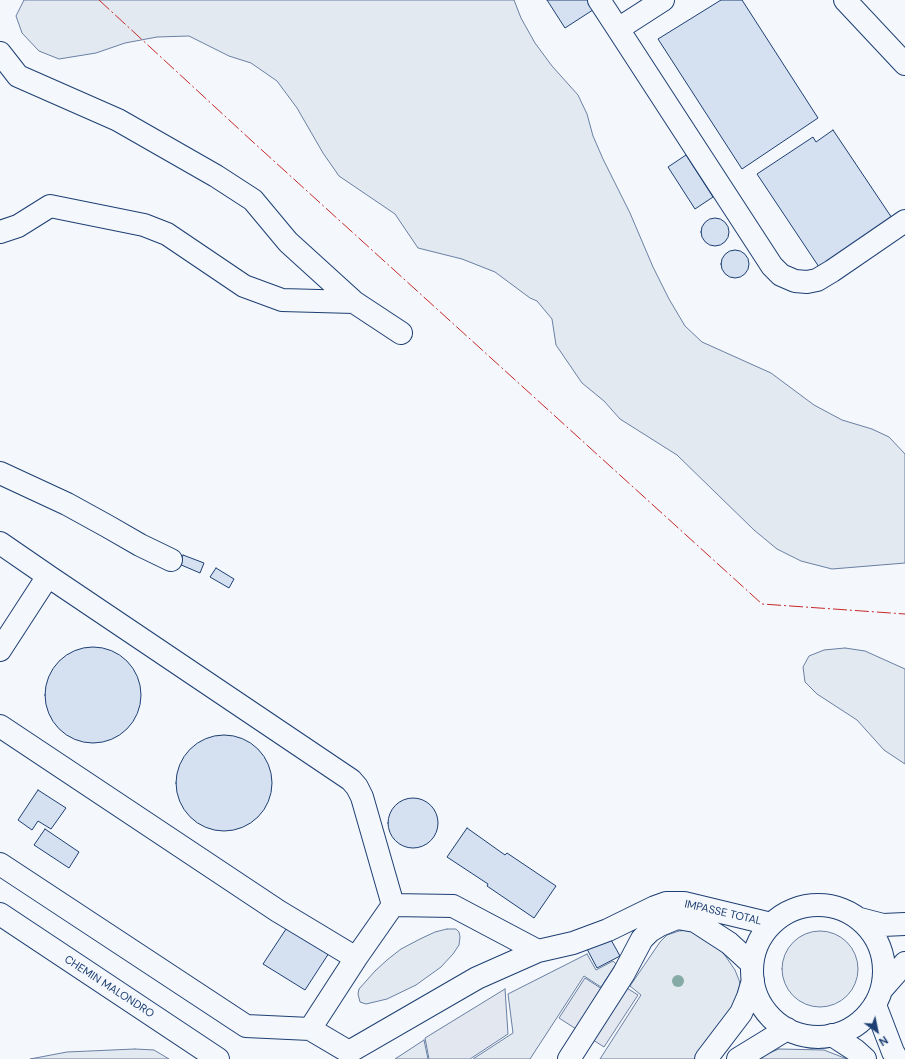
<!DOCTYPE html>
<style>
body{margin:0}
#map{position:relative;width:905px;height:1059px;overflow:hidden;background:#f4f7fb;font-family:"DM Sans",sans-serif}
canvas{display:block}
.north{position:absolute;left:857px;top:1011px;width:40px;height:40px;-webkit-text-stroke:3px #f4f7fb;paint-order:stroke;rotate:147deg;font-size:11px;font-weight:700;line-height:16px;text-align:center;color:#1d3f73}
.north::after{content:'';display:block;margin:auto;width:14px;height:18px;background:#1d3f73;clip-path:polygon(50% 0,100% 100%,50% 72%,0 100%)}
</style>
<div id="map">
<canvas width="905" height="1059"></canvas>
<div class="north">N</div>
</div>
<script>
const ctx = document.querySelector('canvas').getContext('2d');
ctx.lineJoin = 'round';
function paint(path, color) { ctx.fillStyle = color; ctx.fill(path, 'evenodd'); }
const shape = rows => new Path2D(rows.map(r => 'M' + r).join(''));
function trace(path, color, width, dash) { ctx.strokeStyle = color; ctx.lineWidth = width; ctx.lineCap = dash ? 'butt' : 'round'; ctx.setLineDash(dash || []); ctx.stroke(path); }
function write(font, color, halo, rows, align = 'center') {
  ctx.font = font + ' "DM Sans",sans-serif'; ctx.lineWidth = 3; ctx.setLineDash([]); ctx.textBaseline = 'middle'; ctx.strokeStyle = halo; ctx.fillStyle = color; for (const [text, x, y, turn = 0] of rows) {
    ctx.save(); ctx.translate(x, y); ctx.rotate((+turn || 0) * Math.PI / 180); ctx.textAlign = isNaN(turn) ? turn : align; if (halo) ctx.strokeText(text, 0, 0); ctx.fillText(text, 0, 0); ctx.restore();
  }
}
const green = shape([
 [24,0,514,0,521,18,535,43,552,66,578,95,587,114,593,136,603,159,630,213,653,267,669,299,685,326,702,342,771,373,814,405,842,420,872,429,889,437,905,454,905,563,832,569,801,561,777,549,754,530,677,455,620,419,604,401,582,383,556,345,552,319,537,301,530,298,495,272,462,259,418,248,395,214,339,176,323,153,297,108,277,81,251,63,229,56,189,36,157,37,125,43,96,53,59,59,39,51,22,33,16,16,24,0],
 [845,648,865,651,905,669,905,764,884,750,857,720,817,694,805,682,803,667,809,656,824,650,845,648],
 [447,929,456,929,459,932,460,937,459,945,453,954,441,967,416,985,387,999,366,1004,360,1002,358,994,359,989,375,971,387,960,401,949,420,939,435,932,447,929],
 [688,930,700,934,711,942,724,954,735,970,739,980,741,987,739,999,719,1033,694,1059,600,1059,641,995,630,986,660,942,667,935,679,931,688,930],
 '782 969a38 38 0 1 1 76 0a38 38 0 1 1-76 0Z',
 [587,954,596,970,613,961,616,964,601,987,584,976,530,1059,473,1059,513,1033,508,994,587,954],
 [424,1040,428,1059,395,1059,424,1040],
 [135,1049,154,1050,169,1059,30,1059,67,1052,135,1049],
 [779,1049,824,1050,847,1059,754,1059,779,1049]
]);
paint(green, '#e3e9f0');
trace(green, '#687fa3', 1);
const parking = shape([
 [609,977,638,995,604,1047,559,1018,585,978,602,989,609,977],
 [505,989,508,1034,470,1059,429,1059,425,1038,505,989]
]);
paint(parking, '#e3e8f0');
trace(parking, '#687fa3', 1);
const building = shape([
 [547,0,595,0,599,6,565,28,547,0],
 [721,0,742,0,818,118,742,169,658,39,721,0],
 [833,130,896,224,823,273,757,174,813,137,816,142,833,130],
 [686,155,713,197,695,209,668,167,686,155],
 '701 232a14 14 0 1 1 28 0a14 14 0 1 1-28 0Z',
 '721 264a14 14 0 1 1 28 0a14 14 0 1 1-28 0Z',
 [183,555,204,563,200,573,179,564,183,555],
 [216,568,234,579,229,588,210,577,216,568],
 '45 695a48 48 0 1 1 96 0a48 48 0 1 1-96 0Z',
 '176 783a48 48 0 1 1 96 0a48 48 0 1 1-96 0Z',
 [38,790,66,808,51,829,38,821,32,830,18,820,38,790],
 '388 823a25 25 0 1 1 50 0a25 25 0 1 1-50 0Z',
 [467,828,505,855,507,853,556,886,534,918,487,886,488,884,447,857,467,828],
 [45,829,79,852,69,868,34,845,45,829],
 [288,926,329,953,305,990,263,964,288,926],
 [610,938,620,956,597,968,587,949,610,938]
]);
paint(building, '#d5e0f0');
trace(building, '#1d3f73', 1);
const minor = shape([
 [599,0,618,29],
 [663,0,618,29,772,266,781,275,795,281,807,282,817,280,832,271,905,221],
 [845,0,905,64],
 [0,53,18,76,118,120,216,176,253,200,288,242,354,302],
 [0,232,18,226,50,206,144,225,167,234,244,286,282,300,354,302,401,333],
 [0,473,67,504,107,526,140,545,171,560],
 [0,543,48,576],
 [0,650,48,576,351,780,357,787,362,797,393,905],
 [0,726,278,911,356,958],
 [0,864,246,1026,310,1029,349,1052,477,978,538,951,573,943,608,930,655,907,666,903,684,903,771,924],
 [0,914,218,1059],
 [875,1005,893,1052,897,1059],
 [310,1029,356,958,393,905,453,906,538,951],
 [832,1035,855,1050,865,1059],
 [569,1059,624,973,642,939,650,931,660,925,677,918,695,921,729,943,752,964]
]);
const major = shape([
 '752 971a66 66 0 1 1 132 0a66 66 0 1 1-132 0Z',
 [860,919,883,925,905,924],
 [882,989,905,963],
 [706,1059,741,1013,748,997,753,980],
 [738,1059,787,1029]
]);
trace(minor, '#1d3f73', 24);
trace(major, '#1d3f73', 24);
trace(minor, '#f4f7fb', 22);
trace(major, '#f4f7fb', 22);
trace(shape([
 [99,0,253,142,762,604,905,614]
]), '#c62828', 1, [14, 3, 2, 3]);
ctx.fillStyle = '#86aba6';
for (const [x, y] of [
 [678,981]
]) { ctx.beginPath(); ctx.arc(x, y, 6, 0, 2 * Math.PI); ctx.fill(); }
write('11px', '#1d3f73', '#f4f7fb', [
 ["IMPASSE TOTAL",723,913,13],
 ["CHEMIN MALONDRO",109,987,33]
]);
</script>
